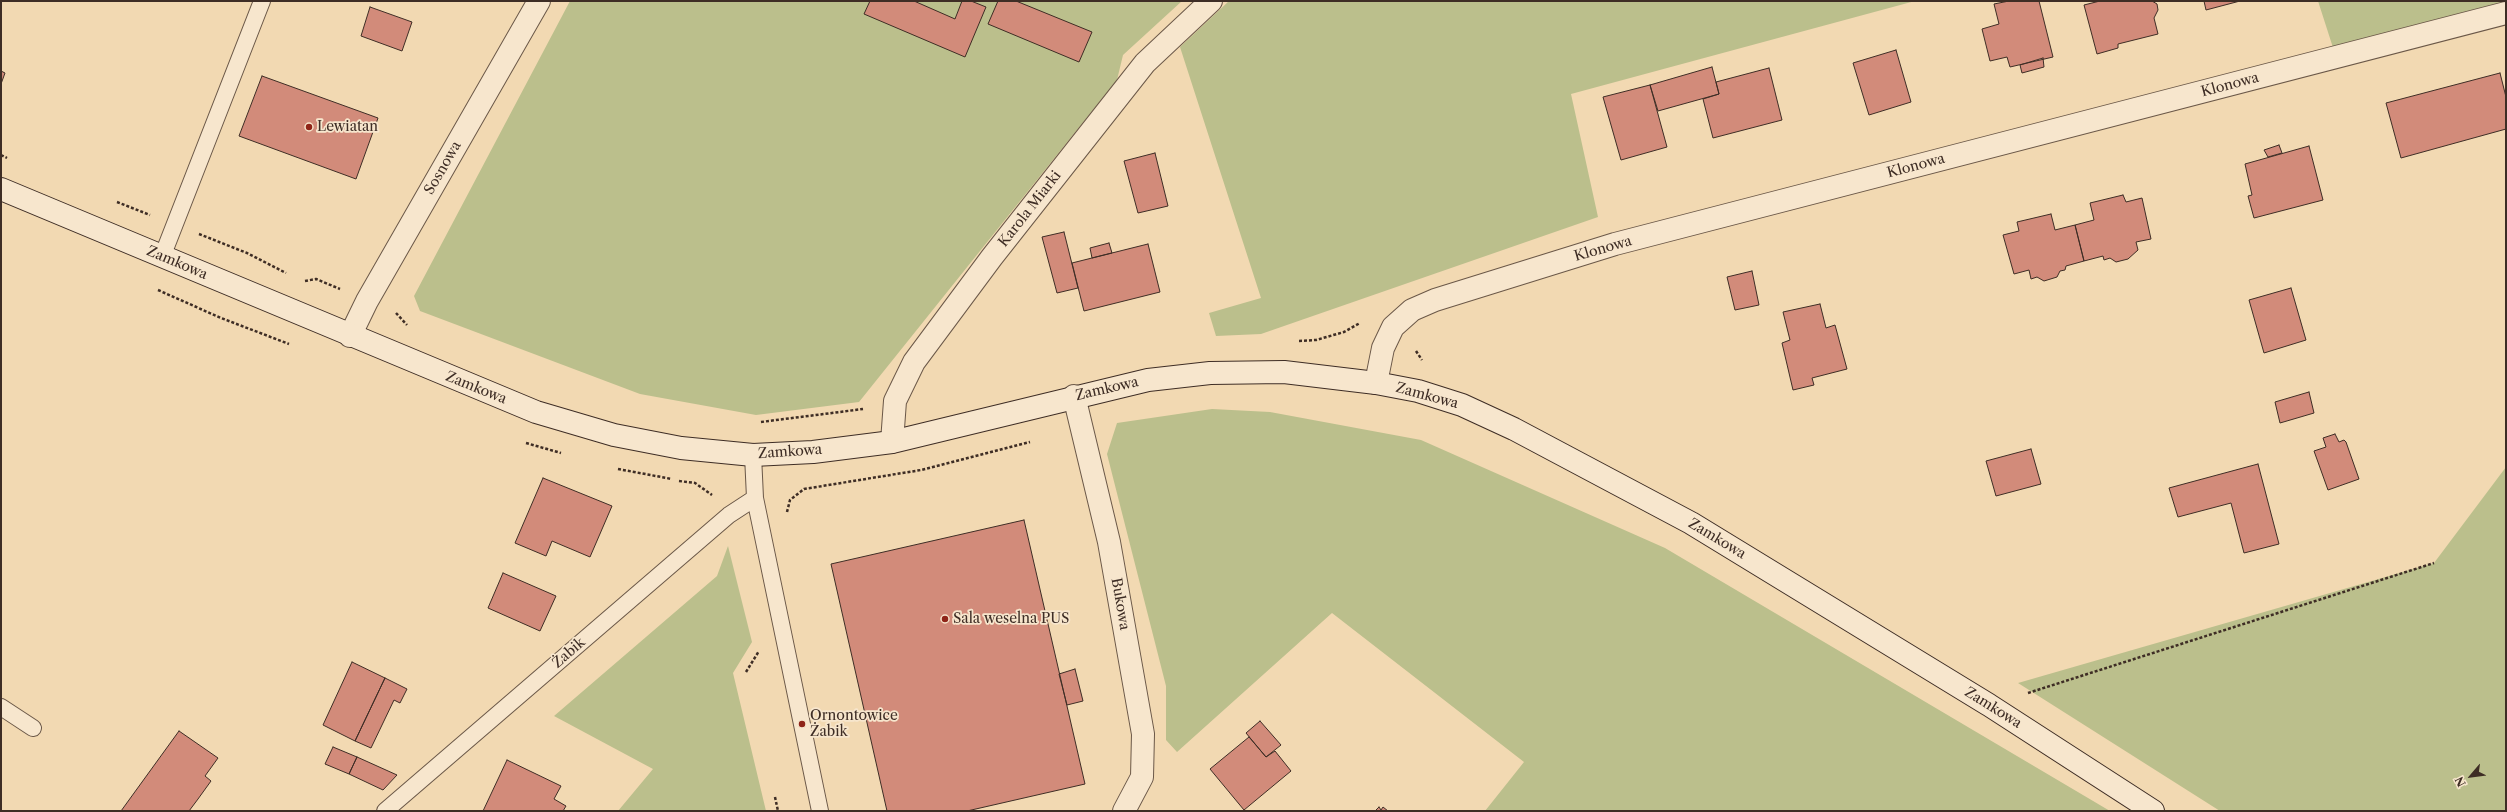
<!DOCTYPE html>
<meta charset="utf-8">
<style>
body{margin:0}
#map{position:relative;width:2507px;height:812px;overflow:hidden;background:#f2d9b2;font-family:"Libre Caslon Text",serif}
canvas{display:block}
.frame{position:absolute;inset:0;border:2px solid #3e2d25;pointer-events:none}
.north{position:absolute;left:2451px;top:756px;width:40px;height:40px;-webkit-text-stroke:3px #f7e6cd;paint-order:stroke;rotate:242deg;font-size:11px;font-weight:700;line-height:16px;text-align:center;color:#3e2d25}
.north::after{content:'';display:block;margin:auto;width:14px;height:18px;background:#3e2d25;clip-path:polygon(50% 0,100% 100%,50% 72%,0 100%)}
</style>
<div id="map">
<canvas width="2507" height="812"></canvas>
<div class="frame"></div>
<div class="north">N</div>
</div>
<script>
const ctx = document.querySelector('canvas').getContext('2d');
ctx.lineJoin = 'round';
function paint(path, color) { ctx.fillStyle = color; ctx.fill(path, 'evenodd'); }
const shape = rows => new Path2D(rows.map(r => 'M' + r).join(''));
function trace(path, color, width, dash) { ctx.strokeStyle = color; ctx.lineWidth = width; ctx.lineCap = dash ? 'butt' : 'round'; ctx.setLineDash(dash || []); ctx.stroke(path); }
function write(font, color, halo, rows, align = 'center') {
  ctx.font = font + ' "Libre Caslon Text",serif'; ctx.lineWidth = 3.5; ctx.setLineDash([]); ctx.textBaseline = 'middle'; ctx.strokeStyle = halo; ctx.fillStyle = color; for (const [text, x, y, turn = 0] of rows) {
    ctx.save(); ctx.translate(x, y); ctx.rotate((+turn || 0) * Math.PI / 180); ctx.textAlign = isNaN(turn) ? turn : align; if (halo) ctx.strokeText(text, 0, 0); ctx.fillText(text, 0, 0); ctx.restore();
  }
}
paint(shape([
 [570,1,1182,1,1123,55,1117,80,859,402,756,415,640,394,420,311,414,296],
 [1229,1,1915,1,1571,94,1598,217,1261,334,1216,336,1209,313,1261,298,1180,47],
 [2318,1,2506,1,2506,21,2336,57],
 [1212,409,1270,412,1421,440,1665,548,2110,811,1485,811,1524,762,1332,613,1177,752,1166,740,1166,686,1107,454,1117,423],
 [2506,467,2506,811,2220,811,2018,683,2434,563],
 [728,546,752,642,733,673,766,811,618,811,653,769,554,716,717,576]
]), '#bbbf8c');
const building = shape([
 [870,1,914,1,955,19,962,1,971,1,986,7,965,57,864,14,870,1],
 [998,1,1016,1,1092,32,1079,62,988,24,998,1],
 [2009,1,2039,1,2053,57,2010,67,2007,57,1990,61,1982,29,1999,24,1994,4,2009,1],
 [2100,1,2152,1,2157,4,2158,10,2154,18,2158,34,2118,44,2118,48,2097,54,2084,5,2100,1],
 [2204,1,2240,1,2206,10,2204,1],
 [370,7,412,22,402,51,361,36,370,7],
 [1896,50,1911,102,1869,115,1853,63,1896,50],
 [2043,58,2044,67,2022,73,2020,65,2043,58],
 [1712,67,1719,94,1658,111,1650,85,1712,67],
 [1769,68,1782,120,1713,138,1703,99,1719,94,1716,82,1769,68],
 [1,71,5,73,1,84,1,71],
 [2500,73,2506,97,2506,129,2401,158,2386,103,2500,73],
 [262,76,378,118,356,179,239,136,262,76],
 [1650,85,1667,147,1621,160,1603,97,1650,85],
 [2279,145,2282,153,2268,157,2264,150,2279,145],
 [2309,146,2323,200,2254,218,2248,196,2252,195,2245,164,2309,146],
 [1155,153,1168,206,1138,213,1124,161,1155,153],
 [2123,195,2126,202,2142,198,2151,239,2136,242,2138,250,2128,259,2116,262,2110,258,2104,260,2103,256,2084,261,2075,225,2094,220,2090,203,2123,195],
 [2051,214,2055,230,2075,225,2084,261,2066,266,2065,270,2060,271,2057,277,2044,281,2037,277,2031,279,2029,270,2014,274,2003,235,2019,231,2017,222,2051,214],
 [1064,232,1078,288,1057,293,1042,237,1064,232],
 [1109,243,1112,253,1092,258,1090,248,1109,243],
 [1148,244,1160,292,1084,311,1072,263,1148,244],
 [1752,271,1759,305,1735,310,1727,277,1752,271],
 [2291,288,2306,340,2264,353,2249,300,2291,288],
 [1820,304,1826,328,1835,325,1847,369,1812,378,1814,385,1793,390,1782,343,1790,340,1783,312,1820,304],
 [2309,392,2314,413,2280,423,2275,402,2309,392],
 [2335,434,2339,442,2344,440,2346,442,2359,479,2328,490,2314,451,2326,447,2323,438,2335,434],
 [2031,449,2041,484,1996,496,1986,461,2031,449],
 [2258,464,2279,544,2244,553,2231,503,2178,517,2169,488,2258,464],
 [543,478,612,506,590,557,552,541,546,556,515,543,543,478],
 [1024,520,1085,784,967,811,887,811,831,564,1024,520],
 [503,573,556,596,540,631,488,608,503,573],
 [352,662,385,678,355,741,323,725,352,662],
 [1075,669,1083,701,1067,705,1059,674,1075,669],
 [385,678,407,689,400,703,394,700,371,748,355,741,385,678],
 [1260,721,1281,745,1266,757,1246,733,1260,721],
 [179,731,218,758,205,776,211,781,198,799,189,811,121,811,179,731],
 [1249,737,1266,757,1275,751,1291,771,1244,810,1210,769,1249,737],
 [333,747,357,757,349,774,325,764,333,747],
 [357,757,397,775,383,790,349,774,357,757],
 [507,760,561,786,554,799,566,806,563,811,483,811,507,760],
 [1379,807,1381,810,1383,807,1388,811,1375,811,1379,807]
]);
paint(building, '#d28b7a');
trace(building, '#3e2d25', 1);
const lane = shape([
 [162,257,262,1],
 [753,455,755,498,820,811],
 [1,707,33,728],
 [385,811,729,515,755,498]
]);
const street = shape([
 [350,336,367,301,539,1],
 [1376,383,1383,348,1393,327,1412,310,1435,300,1615,244,2506,13],
 [1074,396,1109,542,1143,734,1142,777,1124,811],
 [892,442,895,401,914,362,992,257,1145,63,1211,1]
]);
const secondary = shape([
 [1,189,536,412,614,435,681,448,753,455,813,452,892,442,1148,380,1210,373,1284,372,1376,383,1418,391,1462,405,1514,429,1691,523,1989,705,2153,811]
]);
trace(lane, '#6b5848', 18);
trace(street, '#6b5848', 24);
trace(secondary, '#3e2d25', 24);
trace(shape([
 [1,155,7,158],
 [117,202,150,215],
 [199,234,247,253,286,273],
 [305,281,316,279,340,289],
 [158,290,221,318,289,344],
 [396,313,407,325],
 [1299,341,1316,340,1344,332,1360,323],
 [1416,351,1422,360],
 [761,422,863,409],
 [526,443,561,453],
 [618,469,672,479],
 [679,481,695,483,712,495],
 [787,512,790,500,804,489,921,470,1030,442],
 [746,672,759,651],
 [2028,693,2434,563],
 [775,797,778,811]
]), '#3e2d25', 2.5, [3, 2]);
trace(lane, '#f7e6cd', 16);
trace(street, '#f7e6cd', 22);
trace(secondary, '#f7e6cd', 22);
for (const [x, y, r, color] of [
 [309,127,4,"#8f2418"],
 [945,619,4,"#8f2418"],
 [802,724,4,"#8f2418"]
]) { const dot = new Path2D(); dot.arc(x, y, r, 0, 2 * Math.PI); ctx.fillStyle = color; ctx.fill(dot); trace(dot, '#f7e6cd', 1.5); }
write('14px', '#3e2d25', '#f7e6cd', [
 ["Klonowa",2230,85,-15],
 ["Klonowa",1916,166,-15],
 ["Sosnowa",443,168,-60],
 ["Karola Miarki",1030,209,-52],
 ["Klonowa",1603,249,-16],
 ["Zamkowa",177,263,23],
 ["Zamkowa",476,388,22],
 ["Zamkowa",1107,389,-13],
 ["Zamkowa",1427,396,15],
 ["Zamkowa",790,452,-4],
 ["Zamkowa",1717,539,31],
 ["Bukowa",1120,604,80],
 ["Żabik",569,653,-41],
 ["Zamkowa",1993,708,32]
]);
write('14px', '#3e2d25', '#f7e6cd', [
 ["Lewiatan",317,127],
 ["Sala weselna PUS",953,619],
 ["Ornontowice",810,716],
 ["Żabik",810,732]
], 'left');
</script>
